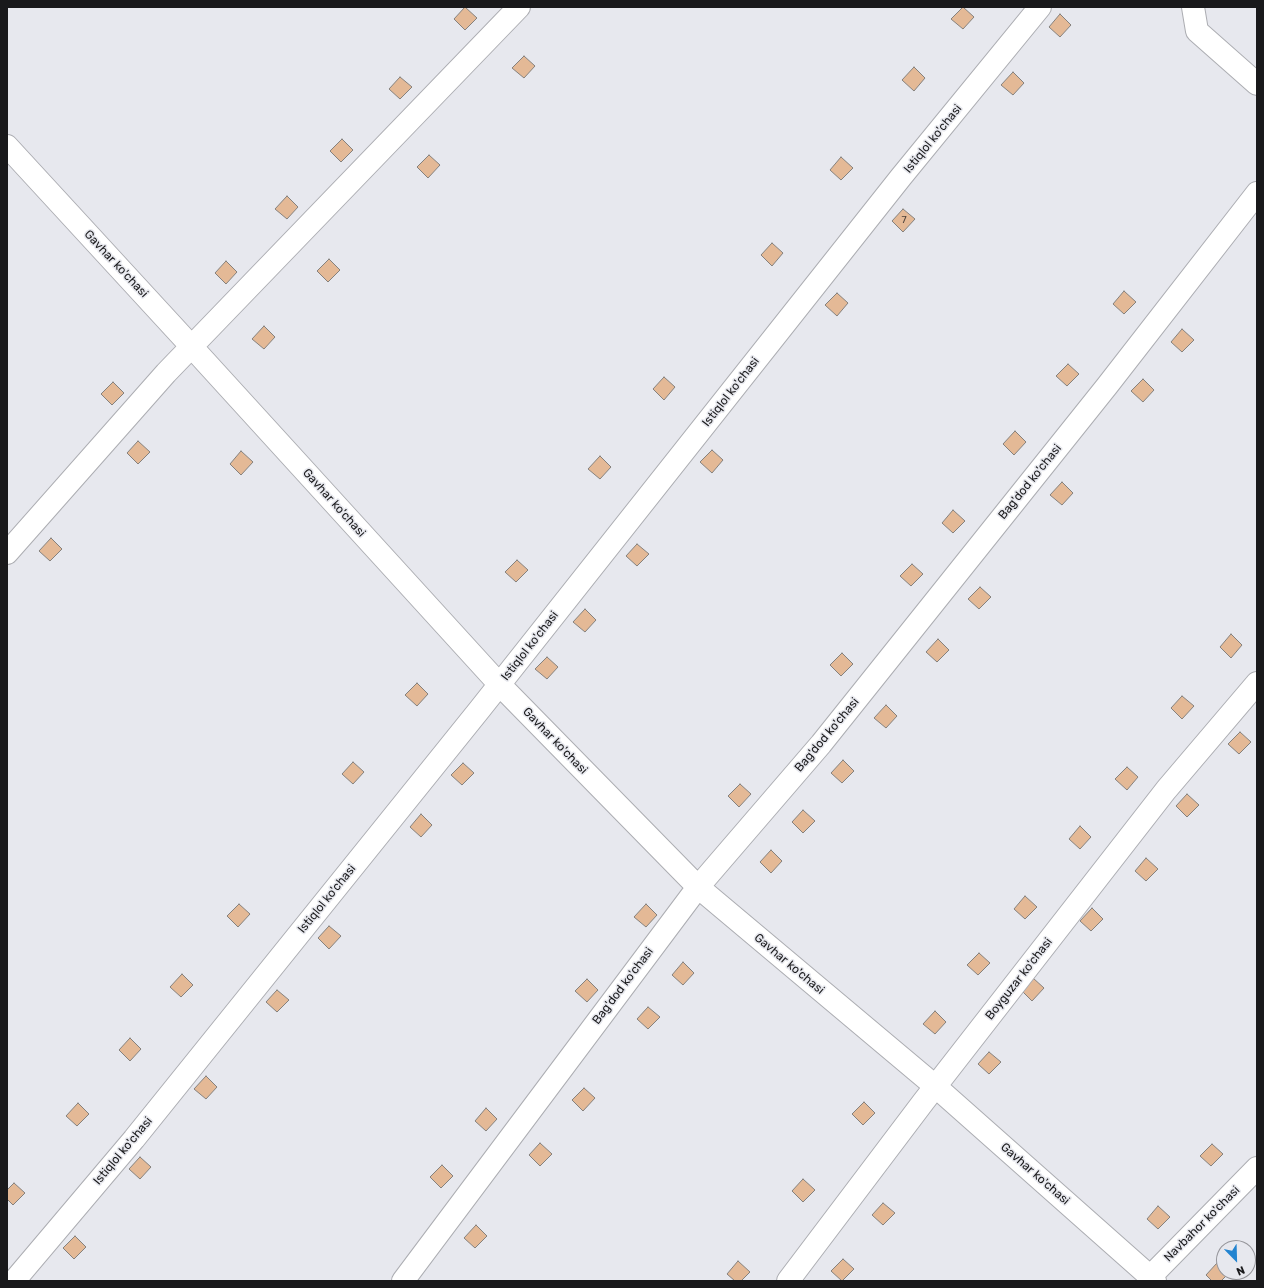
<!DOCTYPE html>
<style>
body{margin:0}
#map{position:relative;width:1264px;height:1288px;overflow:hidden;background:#e7e8ee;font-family:Rubik,sans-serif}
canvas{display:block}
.frame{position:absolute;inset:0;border:8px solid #19191b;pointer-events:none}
.north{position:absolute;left:1216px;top:1240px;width:40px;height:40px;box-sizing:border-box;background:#e7e8ee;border:1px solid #95959a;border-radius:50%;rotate:157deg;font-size:11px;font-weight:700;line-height:16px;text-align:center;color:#19191b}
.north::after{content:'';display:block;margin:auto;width:14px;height:18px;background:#2384d0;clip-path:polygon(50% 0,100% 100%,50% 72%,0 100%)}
</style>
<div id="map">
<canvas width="1264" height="1288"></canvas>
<div class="frame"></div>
<div class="north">N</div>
</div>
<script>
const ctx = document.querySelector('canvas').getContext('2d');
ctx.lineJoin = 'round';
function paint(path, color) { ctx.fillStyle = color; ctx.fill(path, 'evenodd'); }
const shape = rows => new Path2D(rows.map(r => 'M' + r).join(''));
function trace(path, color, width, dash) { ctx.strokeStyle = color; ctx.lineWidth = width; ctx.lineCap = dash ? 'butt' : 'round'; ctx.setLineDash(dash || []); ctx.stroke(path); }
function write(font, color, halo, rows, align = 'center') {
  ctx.font = font + ' Rubik,sans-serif'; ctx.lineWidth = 3; ctx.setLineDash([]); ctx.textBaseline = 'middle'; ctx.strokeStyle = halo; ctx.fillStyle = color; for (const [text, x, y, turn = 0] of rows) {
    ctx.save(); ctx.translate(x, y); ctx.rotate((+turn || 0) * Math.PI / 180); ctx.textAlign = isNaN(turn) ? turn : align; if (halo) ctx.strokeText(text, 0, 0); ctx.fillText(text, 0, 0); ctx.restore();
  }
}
const building = shape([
 [465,7,477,18,465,30,454,19,465,7],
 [963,7,974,17,963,29,951,19,963,7],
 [1060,14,1071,25,1060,37,1049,27,1060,14],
 [524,56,535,66,524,78,512,68,524,56],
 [914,67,925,78,914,91,902,80,914,67],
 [1013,72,1024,83,1013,95,1001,85,1013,72],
 [400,77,412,87,400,99,389,89,400,77],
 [342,139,353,150,341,162,330,151,342,139],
 [429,155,440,165,428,178,417,167,429,155],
 [841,157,853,168,841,180,830,170,841,157],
 [287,196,298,207,287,219,275,209,287,196],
 [903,209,915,219,903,232,892,221,903,209],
 [772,243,783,253,772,266,761,255,772,243],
 [329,259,340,270,328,282,317,271,329,259],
 [226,261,237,272,226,284,215,273,226,261],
 [1124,291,1136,302,1124,314,1113,304,1124,291],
 [837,293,848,303,837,316,825,305,837,293],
 [264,326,275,337,264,349,252,339,264,326],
 [1182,329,1194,340,1182,352,1171,342,1182,329],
 [1068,364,1079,374,1067,386,1056,376,1068,364],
 [664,377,675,387,664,400,653,389,664,377],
 [1143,379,1154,390,1143,402,1131,391,1143,379],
 [113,382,124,393,112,405,101,394,113,382],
 [1015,431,1026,442,1014,455,1003,444,1015,431],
 [138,441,150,452,138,464,127,453,138,441],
 [712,450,723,460,712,473,700,462,712,450],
 [241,451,253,462,241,475,230,464,241,451],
 [600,456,611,467,600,479,588,469,600,456],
 [1062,482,1073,493,1062,505,1050,495,1062,482],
 [953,510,965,521,953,533,942,523,953,510],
 [51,538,62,549,50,561,39,551,51,538],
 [637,544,649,554,637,566,626,556,637,544],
 [517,560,528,570,516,582,505,572,517,560],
 [912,564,923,574,911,586,900,576,912,564],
 [980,587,991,597,979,609,968,599,980,587],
 [585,609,596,620,585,632,573,622,585,609],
 [1231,634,1242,645,1231,658,1220,647,1231,634],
 [938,639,949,650,937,662,926,652,938,639],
 [842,653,853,664,841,676,830,665,842,653],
 [547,657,558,667,547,679,535,669,547,657],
 [417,683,428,694,417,706,405,695,417,683],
 [1182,696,1194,706,1182,719,1171,708,1182,696],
 [886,705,897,716,886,728,874,718,886,705],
 [1240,732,1251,742,1239,754,1228,744,1240,732],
 [843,760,854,771,842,783,831,773,843,760],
 [353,762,364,772,353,784,342,774,353,762],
 [463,763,474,773,462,785,451,775,463,763],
 [1127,767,1138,777,1127,790,1115,779,1127,767],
 [740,784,751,794,739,807,728,796,740,784],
 [1187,794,1199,805,1187,817,1176,806,1187,794],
 [803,810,815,821,803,833,792,822,803,810],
 [421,814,432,825,421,837,410,827,421,814],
 [1080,826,1091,837,1080,849,1069,839,1080,826],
 [771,850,782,861,771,873,760,862,771,850],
 [1146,858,1158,869,1146,881,1135,871,1146,858],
 [1025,896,1037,907,1025,919,1014,909,1025,896],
 [239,904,250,914,238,927,227,916,239,904],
 [646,904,657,915,646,927,634,917,646,904],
 [1092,908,1103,919,1091,931,1080,921,1092,908],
 [329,926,341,936,329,949,318,938,329,926],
 [979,953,990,963,978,975,967,965,979,953],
 [683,962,694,973,683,985,672,975,683,962],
 [182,974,193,985,181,997,170,987,182,974],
 [1033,978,1044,988,1032,1001,1021,990,1033,978],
 [587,979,598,990,587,1002,575,991,587,979],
 [277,990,289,1000,277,1012,266,1002,277,990],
 [648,1007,660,1017,648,1029,637,1019,648,1007],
 [935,1011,946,1022,935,1034,923,1024,935,1011],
 [130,1038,141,1049,130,1061,119,1050,130,1038],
 [989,1052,1001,1062,989,1074,978,1064,989,1052],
 [206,1076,217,1087,206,1099,194,1089,206,1076],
 [584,1088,595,1098,583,1111,572,1100,584,1088],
 [864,1102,875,1113,863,1125,852,1114,864,1102],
 [78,1103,89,1114,77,1126,66,1116,78,1103],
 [486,1108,497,1119,486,1131,475,1121,486,1108],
 [540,1143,552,1154,540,1166,529,1155,540,1143],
 [1212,1144,1223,1154,1211,1166,1200,1156,1212,1144],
 [140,1157,151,1167,140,1179,129,1169,140,1157],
 [442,1165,453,1176,441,1188,430,1177,442,1165],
 [803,1179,815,1190,803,1202,792,1191,803,1179],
 [14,1183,25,1193,13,1205,7,1199,7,1190,14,1183],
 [883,1203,895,1213,883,1225,872,1215,883,1203],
 [1158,1206,1170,1217,1158,1229,1147,1219,1158,1206],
 [476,1225,487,1236,475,1248,464,1238,476,1225],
 [75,1236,86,1247,74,1259,63,1248,75,1236],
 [843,1259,854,1269,842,1281,831,1271,843,1259],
 [738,1261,750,1272,741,1281,735,1281,727,1274,738,1261],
 [1217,1263,1224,1269,1224,1272,1229,1273,1221,1281,1212,1281,1206,1275,1217,1263]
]);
paint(building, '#e4b996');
trace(building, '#85817d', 1);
const minor = shape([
 [1193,7,1197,31,1257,84],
 [7,146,191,346,500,685,698,887,935,1086,1155,1281],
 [7,553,166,373,519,7],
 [14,1281,134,1139,480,709,901,177,1040,7],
 [403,1281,698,887,821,744,1107,386,1257,193],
 [788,1281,924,1101,1166,790,1257,683],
 [1153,1281,1151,1276,1257,1168]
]);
trace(minor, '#acadb2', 24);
trace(minor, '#fff', 22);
write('10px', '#4c413a', null, [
 ["7",904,220]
]);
write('12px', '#19191b', '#e7e8ee', [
 ["Istiqlol ko'chasi",933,139,-51],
 ["Gavhar ko'chasi",116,264,47],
 ["Istiqlol ko'chasi",731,392,-52],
 ["Bag'dod ko'chasi",1030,482,-51],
 ["Gavhar ko'chasi",334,503,48],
 ["Istiqlol ko'chasi",530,646,-52],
 ["Bag'dod ko'chasi",827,735,-50],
 ["Gavhar ko'chasi",555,741,46],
 ["Istiqlol ko'chasi",327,899,-51],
 ["Gavhar ko'chasi",789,964,40],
 ["Boyguzar ko'chasi",1019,979,-52],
 ["Bag'dod ko'chasi",623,986,-53],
 ["Istiqlol ko'chasi",123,1151,-50],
 ["Gavhar ko'chasi",1035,1174,41],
 ["Navbahor ko'chasi",1202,1224,-45]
]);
</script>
